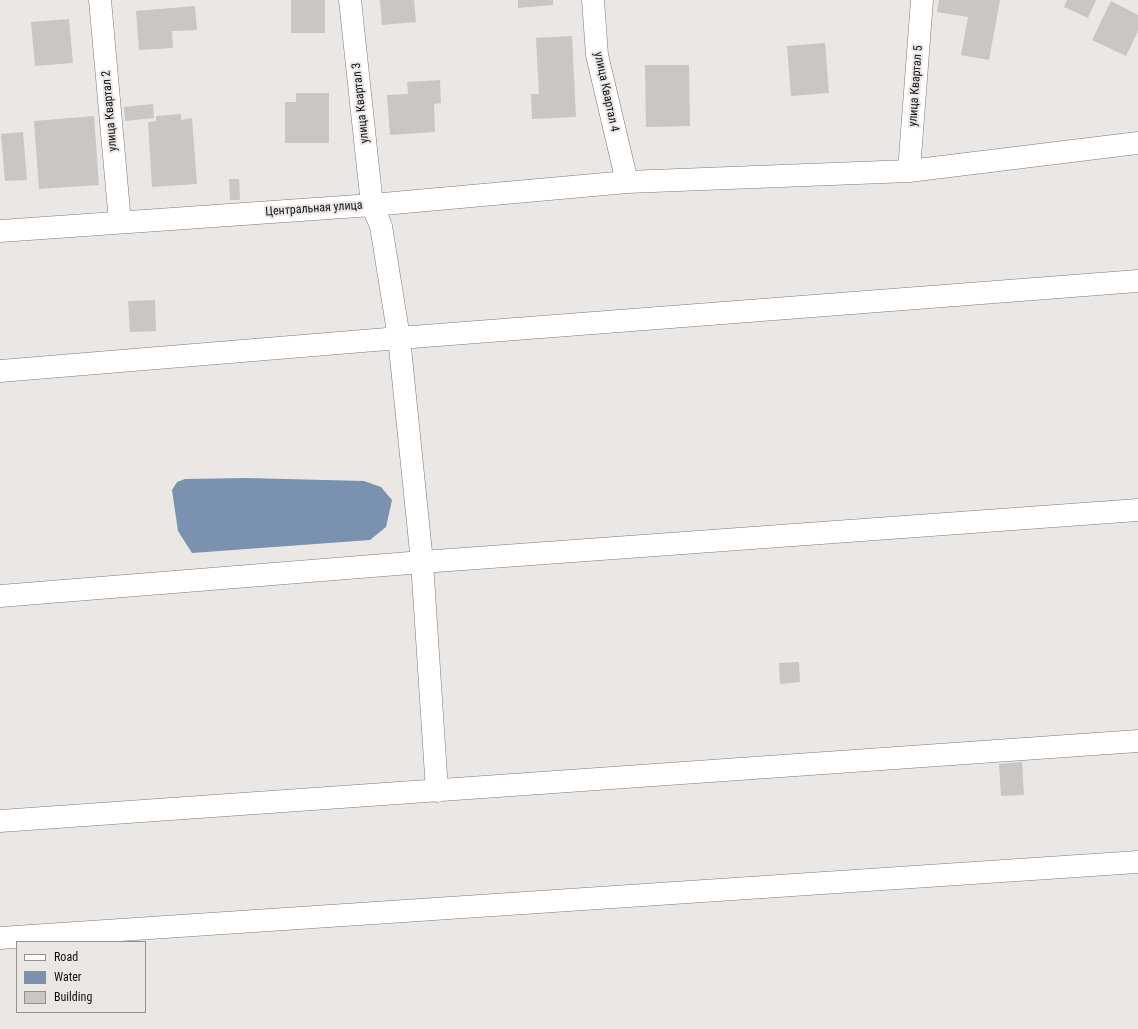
<!DOCTYPE html>
<meta charset="utf-8">
<style>
body{margin:0}
#map{position:relative;width:1138px;height:1029px;overflow:hidden;background:#ebe7e5;font-family:"Roboto Condensed",sans-serif}
canvas{display:block}
.legend{position:absolute;left:16px;top:941px;width:130px;height:72px;box-sizing:border-box;background:#ebe7e5;border:1px solid #93918f;margin:0;padding:5px 7px;list-style:none;font-size:12px;color:#100f0f}
.legend li{display:flex;align-items:center;gap:8px;height:20px}
.legend b{width:20px;border:1px solid #93918f}
</style>
<div id="map">
<canvas width="1138" height="1029"></canvas>
<ul class="legend">
<li><b style="height:5px;background:#fff"></b>Road</li>
<li><b style="height:11px;background:#7a92b0"></b>Water</li>
<li><b style="height:11px;background:#c9c6c4"></b>Building</li>
</ul>
</div>
<script>
const ctx = document.querySelector('canvas').getContext('2d');
ctx.lineJoin = 'round';
function paint(path, color) { ctx.fillStyle = color; ctx.fill(path, 'evenodd'); }
const shape = rows => new Path2D(rows.map(r => 'M' + r).join(''));
function trace(path, color, width, dash) { ctx.strokeStyle = color; ctx.lineWidth = width; ctx.lineCap = dash ? 'butt' : 'round'; ctx.setLineDash(dash || []); ctx.stroke(path); }
function write(font, color, halo, rows, align = 'center') {
  ctx.font = font + ' "Roboto Condensed",sans-serif'; ctx.lineWidth = 4; ctx.setLineDash([]); ctx.textBaseline = 'middle'; ctx.strokeStyle = halo; ctx.fillStyle = color; for (const [text, x, y, turn = 0] of rows) {
    ctx.save(); ctx.translate(x, y); ctx.rotate((+turn || 0) * Math.PI / 180); ctx.textAlign = isNaN(turn) ? turn : align; if (halo) ctx.strokeText(text, 0, 0); ctx.fillText(text, 0, 0); ctx.restore();
  }
}
paint(shape([
 [247,478,364,481,381,487,392,500,386,527,370,540,192,553,178,531,172,490,177,482,185,479]
]), '#7a92b0');
paint(shape([
 [291,0,325,0,325,33,291,33],
 [380,0,414,0,416,22,382,25],
 [518,0,553,0,553,5,518,8],
 [939,0,1000,0,989,60,961,55,968,17,937,12],
 [1067,0,1096,0,1088,18,1064,7],
 [1111,1,1138,15,1138,31,1126,56,1092,40],
 [195,6,197,30,172,31,173,48,139,50,136,11],
 [69,19,73,63,35,66,31,22],
 [572,36,576,117,532,119,531,94,539,94,536,38],
 [825,43,829,93,791,96,787,46],
 [645,65,689,65,690,126,646,127],
 [440,80,441,103,434,104,435,132,390,135,387,95,408,94,407,82],
 [296,93,329,93,329,143,285,143,285,102,296,102],
 [153,104,154,118,125,121,124,107],
 [181,114,181,120,192,118,197,184,152,187,148,122,156,121,156,116],
 [94,116,99,185,39,189,34,121],
 [23,132,27,180,5,181,1,134],
 [229,179,239,179,240,200,230,200],
 [155,300,156,331,130,332,128,301],
 [799,662,800,682,780,684,779,663],
 [1022,762,1024,795,1001,796,999,764]
]), '#c9c6c4');
const minor = shape([
 [100,0,120,222],
 [350,0,372,205,381,226,399,338,422,562,437,791],
 [593,0,597,55,627,182],
 [909,171,922,0],
 [0,231,372,205,627,182,909,171,1138,143],
 [0,371,399,338,1138,281],
 [0,596,422,562,1138,510],
 [0,821,1138,741],
 [0,938,1138,862]
]);
trace(minor, '#7c7977', 23);
trace(minor, '#fff', 22);
write('12px', '#100f0f', '#ebe7e5', [
 ["улица Квартал 5",916,86,-86],
 ["улица Квартал 4",606,92,78],
 ["улица Квартал 3",361,103,-96],
 ["улица Квартал 2",110,111,-95],
 ["Центральная улица",314,209,-4]
]);
</script>
